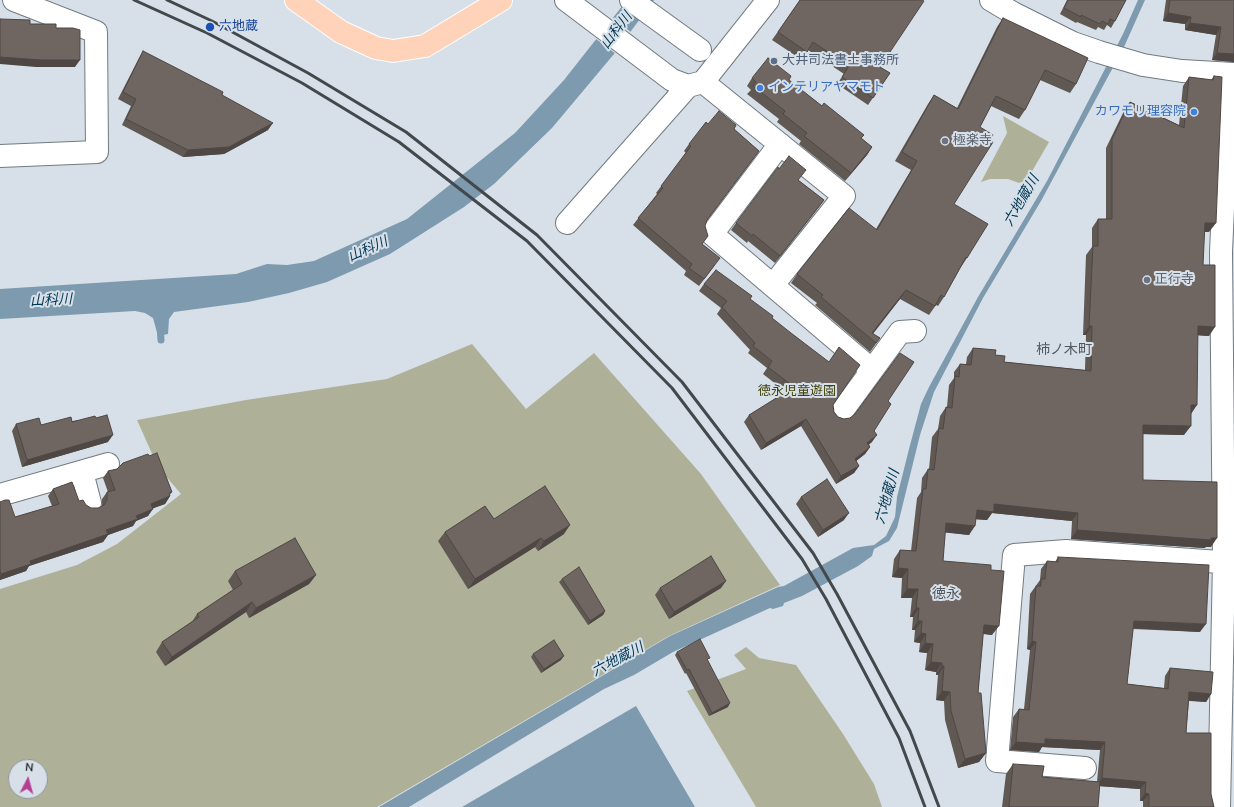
<!DOCTYPE html>
<meta charset="utf-8">
<style>
body{margin:0}
#map{position:relative;width:1234px;height:807px;overflow:hidden;background:#d7e0e8;font-family:"Nunito Sans",sans-serif}
canvas{display:block}
.north{position:absolute;left:8px;top:759px;width:40px;height:40px;box-sizing:border-box;background:#d7e0e8;border:1px solid #8f969c;border-radius:50%;rotate:6deg;font-size:11px;font-weight:700;line-height:16px;text-align:center;color:#23272a}
.north::after{content:'';display:block;margin:auto;width:14px;height:18px;background:#b53e94;clip-path:polygon(50% 0,100% 100%,50% 72%,0 100%)}
</style>
<div id="map">
<canvas width="1234" height="807"></canvas>
<div class="north">N</div>
</div>
<script>
const ctx = document.querySelector('canvas').getContext('2d');
ctx.lineJoin = 'round';
function paint(path, color) { ctx.fillStyle = color; ctx.fill(path, 'evenodd'); }
const shape = rows => new Path2D(rows.map(r => 'M' + r).join(''));
function trace(path, color, width, dash) { ctx.strokeStyle = color; ctx.lineWidth = width; ctx.lineCap = dash ? 'butt' : 'round'; ctx.setLineDash(dash || []); ctx.stroke(path); }
function write(font, color, halo, rows, align = 'center') {
  ctx.font = font + ' "Nunito Sans","Noto Sans JP",sans-serif'; ctx.lineWidth = 4; ctx.setLineDash([]); ctx.textBaseline = 'middle'; ctx.strokeStyle = halo; ctx.fillStyle = color; for (const [text, x, y, turn = 0] of rows) {
    ctx.save(); ctx.translate(x, y); ctx.rotate((+turn || 0) * Math.PI / 180); ctx.textAlign = isNaN(turn) ? turn : align; if (halo) ctx.strokeText(text, 0, 0); ctx.fillText(text, 0, 0); ctx.restore();
  }
}
paint(shape([
 [1003,116,1049,142,1027,180,1019,183,1008,179,990,179,981,182,1007,133],
 [472,344,526,409,594,353,701,474,780,585,669,636,377,807,0,807,0,589,77,565,117,544,181,494,158,467,137,420,246,400,387,379],
 [16,767,40,767,40,791,16,791],
 [746,647,759,658,796,665,843,734,874,784,882,807,756,807,687,691,746,669,734,655]
]), '#aeb197');
paint(shape([
 [627,0,654,0,614,54,552,128,494,184,464,207,390,254,327,282,289,293,248,302,174,312,169,319,168,334,158,336,153,318,145,313,135,311,0,319,0,289,236,274,267,264,287,265,314,261,407,219,515,133,564,80],
 [1138,0,1145,0,1124,47,1041,201,983,298,934,392,920,435,897,528,889,541,874,549,872,556,858,566,802,596,784,603,783,606,773,609,770,608,673,652,634,675,604,689,409,807,379,807,670,636,778,587,784,586,853,548,874,545,886,536,895,517,897,497,909,449,921,404,929,387,978,297,1047,181,1123,34],
 [636,706,695,807,462,807]
]), '#7d9aaf');
paint(shape([
 [612,17,632,33,616,54,596,39]
]), '#d7e0e8');
trace(shape([
 [160,326,161,340]
]), '#7d9aaf', 7);
const minor = shape([
 [566,0,672,80,688,86,703,82,768,0],
 [631,0,700,50],
 [991,0,1013,13,1073,43,1099,52,1143,65,1182,71,1234,74],
 [703,82,844,196,773,285],
 [780,144,712,234,872,370],
 [0,156,97,152,96,32,14,0],
 [567,223,688,86],
 [840,414,900,332,915,331],
 [82,472,90,503],
 [0,495,108,464],
 [1085,768,997,761,1014,555,1066,551,1234,563],
 [1219,807,1224,562,1221,252,1229,74]
]);
const major = shape([
 [296,0,341,32,376,48,393,51,425,46,501,0]
]);
trace(minor, '#727a81', 24);
trace(major, '#fff', 24);
trace(minor, '#fff', 22);
trace(major, '#fed3ba', 22);
trace(shape([
 [134,0,207,33,302,83,399,142,527,241,672,388,802,559,826,599,899,738,925,807],
 [167,0,212,21,308,73,406,132,537,235,682,382,813,553,837,594,910,731,939,807]
]), '#43484c', 3);
paint(shape([
 [800,0,880,67,890,73,868,105,837,84,844,74,808,50,802,60,772,40],
 [1067,0,1126,0,1115,21,1111,28,1107,25,1104,30,1098,27,1096,30,1077,22,1076,23,1060,14],
 [1166,0,1234,0,1234,62,1212,60,1216,35,1185,30,1185,24,1163,21],
 [1003,18,1076,84,1070,93,1040,80,1025,110,1019,119,991,106,980,127,954,204,967,258,961,267,944,297,938,306,936,305,929,315,900,299,873,334,880,338,870,352,815,305,817,303,791,283,797,274,876,229,911,170,895,161,928,104,934,95,957,108,997,27],
 [143,51,222,95,268,130,224,154,183,157,122,125,131,106,118,99,139,58],
 [1214,76,1209,232,1204,232,1203,265,1209,336,1198,335,1191,413,1184,435,1143,434,1143,480,1211,547,1206,547,1204,548,1071,539,1072,521,992,513,987,520,976,519,969,535,945,532,943,561,991,570,992,635,983,634,978,693,986,753,979,762,958,768,945,720,944,701,936,700,938,675,936,675,936,672,925,670,927,653,919,652,920,643,914,642,915,630,912,630,913,617,910,617,912,598,901,598,902,578,892,577,894,559,900,550,911,551,917,498,921,492,922,478,928,469,929,469,932,437,938,429,940,416,946,407,947,407,949,385,954,378,954,372,960,364,966,364,967,357,973,348,995,355,1004,362,1085,370,1086,335,1083,335,1086,255,1092,247,1092,228,1098,219,1106,219,1106,148,1124,111,1130,102,1179,125,1183,86,1189,77,1211,80],
 [752,78,789,80,822,106,864,135,861,138,872,147,867,155,845,181,799,144,801,141,777,122,779,119,747,94,751,90,747,86],
 [708,124,734,129,759,151,706,221,705,226,702,245,715,265,699,286,684,275,686,271,633,225,657,194,656,193,686,153,684,151,689,144],
 [798,180,824,200,775,263,748,241,747,243,731,230,736,223],
 [704,284,750,299,772,318,833,405,834,412,838,417,844,419,850,418,888,401,874,431,872,442,869,444,870,447,865,454,856,461,859,466,854,473,836,484,801,426,761,450,744,422,749,415,786,392,763,374,767,368,748,353,750,350,717,314,721,308,699,291],
 [96,418,108,442,22,467,12,431,16,424,41,425],
 [149,456,170,495,170,496,165,504,153,508,148,516,136,521,133,526,108,535,103,542,29,566,26,571,0,580,0,502,15,517,52,506,48,496,53,489,79,501,91,508,98,508,102,506,102,499,107,492,108,492,103,478,108,471,117,469],
 [801,497,844,520,818,537,796,504],
 [494,519,564,534,538,551,535,547,468,589,438,541,445,532],
 [1058,557,1200,632,1133,629,1127,684,1164,688,1165,676,1170,668,1211,694,1206,702,1189,701,1186,733,1211,794,1214,807,1143,807,1143,801,1140,801,1140,789,1099,786,1098,807,1002,807,1006,774,1013,764,1042,777,1097,782,1100,750,1042,747,1039,752,1010,750,1013,717,1019,709,1024,709,1030,650,1027,649,1030,594,1040,580,1041,569,1047,561,1055,562],
 [235,571,316,575,309,584,249,618,246,612,165,666,156,652,162,642,192,622,197,614,233,590,228,581],
 [562,579,605,611,603,615,588,625,559,582],
 [660,588,721,588,669,619,655,595],
 [677,652,708,661,728,707,709,716,686,673,685,674,675,655],
 [533,654,561,660,541,673,531,657]
]), '#5f5853');
paint(shape([
 [1168,13,1191,17,1185,24,1163,21],
 [1190,23,1221,27,1216,35,1185,30],
 [1217,53,1234,54,1234,62,1212,60],
 [0,57,80,60,75,67,36,67,0,64],
 [273,123,268,130,224,154,183,157,188,150],
 [872,147,867,155,845,181,851,173],
 [824,200,819,207,775,263,780,256],
 [1205,223,1216,223,1209,232,1199,232],
 [906,290,900,299,869,338,872,333],
 [1089,326,1092,326,1086,335,1083,335],
 [1198,326,1215,327,1209,336,1191,335],
 [1191,405,1197,405,1191,414],
 [806,419,801,426,761,450,766,443],
 [1143,425,1191,426,1184,435,1137,434],
 [113,435,108,442,22,467,27,460],
 [877,435,872,442,862,450,867,443],
 [870,447,865,454,850,466,855,459],
 [859,466,854,473,836,484,841,476],
 [172,492,168,497,170,496,165,504,146,511,151,504],
 [994,504,1078,513,1072,521,992,513,987,520,971,519,977,510],
 [153,509,148,516,136,521,133,526,108,535,103,542,29,566,26,571,0,580,0,576,1,574,30,561,136,516],
 [849,513,844,520,818,537,823,530],
 [946,523,975,526,969,535,940,532],
 [570,525,564,534,538,551,544,541],
 [1077,530,1211,538,1217,538,1211,547,1206,547,1204,548,1071,539],
 [541,538,535,547,468,589,475,579],
 [898,568,908,569,902,578,892,577],
 [316,575,309,584,249,618,256,608],
 [726,581,721,588,669,619,674,612],
 [907,589,918,589,912,598,901,598],
 [252,602,246,612,165,666,172,657],
 [916,608,919,608,913,617,910,617],
 [605,611,603,615,588,625,590,621],
 [918,621,922,621,915,630,912,630],
 [1134,621,1206,624,1200,632,1129,628],
 [984,625,999,626,992,635,978,633],
 [921,633,926,634,920,643,914,642],
 [1032,641,1036,642,1030,650,1027,649],
 [925,643,933,644,927,653,919,652],
 [564,656,561,660,541,673,544,669],
 [931,662,942,663,936,672,925,670],
 [942,666,944,666,938,675,936,675],
 [942,691,950,692,944,701,936,700],
 [1189,692,1211,694,1206,702,1184,700],
 [730,703,728,707,709,716,712,713],
 [1045,739,1105,742,1100,750,1042,747,1039,752,1010,750,1016,742],
 [986,753,979,762,958,768,965,759],
 [1102,778,1146,782,1140,789,1097,786],
 [1145,793,1149,794,1143,801,1140,801]
]), '#4e4744');
const building = shape([
 [800,0,922,0,924,1,880,67,890,73,873,98,842,77,849,66,813,42,807,52,778,32,800,0],
 [1068,0,1126,0,1115,21,1110,19,1108,24,1102,21,1100,24,1081,15,1081,17,1064,8,1068,0],
 [1170,0,1234,0,1234,54,1217,53,1221,27,1190,23,1191,17,1168,13,1170,0],
 [1003,18,1088,58,1076,84,1045,70,1025,110,996,96,980,127,993,135,990,140,993,142,954,204,988,224,967,258,966,257,944,297,941,295,935,306,906,290,872,333,880,338,876,343,821,297,823,295,797,274,849,208,877,230,917,161,902,152,934,95,958,109,1003,18],
 [0,19,30,20,30,24,56,24,56,28,73,28,80,30,80,60,41,60,0,57,0,19],
 [143,51,223,92,222,95,273,123,229,147,188,150,126,119,136,99,123,92,143,51],
 [768,58,791,76,789,80,822,106,824,103,864,135,861,138,872,147,851,173,804,136,807,133,783,114,785,111,753,86,756,82,752,78,768,58],
 [1214,76,1222,77,1216,223,1205,223,1203,265,1215,265,1215,327,1198,326,1197,405,1191,405,1191,426,1143,425,1143,480,1217,482,1217,538,1211,538,1211,540,1077,530,1078,513,994,504,994,512,977,510,975,526,946,523,943,561,991,565,991,570,1004,571,999,626,984,625,978,693,981,693,986,753,965,759,951,711,950,692,942,691,944,666,942,666,942,663,931,662,933,644,925,643,926,634,921,633,922,621,918,621,919,608,916,608,918,589,907,589,908,569,898,568,900,550,916,551,923,489,926,489,928,469,934,470,939,428,943,429,946,407,952,408,955,376,959,377,960,364,971,365,973,348,996,350,995,355,1005,356,1004,362,1091,371,1092,326,1089,326,1093,246,1098,246,1098,219,1112,219,1112,139,1130,102,1184,128,1189,77,1213,80,1214,76],
 [719,111,736,125,734,129,759,151,707,220,705,226,708,236,702,244,720,258,704,279,689,268,692,264,638,218,663,188,661,186,691,146,689,144,706,122,708,124,719,111],
 [789,156,806,170,798,180,824,200,780,256,753,234,752,236,736,223,778,167,779,169,789,156],
 [716,270,752,296,750,299,773,316,772,318,791,333,829,362,839,347,860,365,833,405,834,412,838,417,844,419,850,418,855,414,900,353,914,362,888,401,891,404,874,431,877,435,867,443,870,447,855,459,859,466,841,476,806,419,766,443,749,415,794,387,768,367,772,361,753,346,755,343,722,307,727,301,704,284,716,270],
 [107,415,113,435,27,460,16,424,39,418,41,425,71,417,72,422,95,416,96,418,107,415],
 [157,453,172,492,169,493,170,496,151,504,153,509,136,516,138,519,106,530,108,534,30,561,31,564,1,574,0,571,0,502,5,500,9,500,15,517,59,504,53,489,72,482,79,501,83,500,86,505,91,508,98,508,104,505,107,500,107,492,115,490,108,471,117,469,123,463,148,454,149,456,157,453],
 [827,479,849,513,823,530,801,497,827,479],
 [545,486,570,525,544,541,541,538,475,579,445,532,485,506,494,519,545,486],
 [295,538,316,575,256,608,252,602,172,657,162,642,199,617,197,614,242,584,235,571,295,538],
 [711,556,726,581,674,612,660,588,711,556],
 [1058,557,1209,565,1206,624,1134,621,1127,684,1168,689,1170,668,1213,672,1211,694,1189,692,1186,733,1211,733,1211,794,1214,807,1149,807,1149,794,1145,793,1146,782,1102,778,1105,742,1045,739,1045,744,1016,742,1019,709,1029,710,1036,642,1032,641,1036,586,1041,586,1041,579,1045,579,1047,561,1058,562,1058,557],
 [579,567,605,611,590,621,562,579,579,567],
 [700,639,710,658,707,659,730,703,712,713,689,669,687,670,677,652,700,639],
 [554,640,564,656,544,669,533,654,554,640],
 [1013,764,1044,766,1042,777,1100,782,1098,807,1009,807,1013,764]
]);
paint(building, '#6f6661');
trace(building, '#4e4744', 1);
for (const [x, y, r, color] of [
 [210,27,5,"#1a4fb4"],
 [774,61,4,"#5c6f8a"],
 [760,88,4,"#3f7fe0"],
 [1194,112,4,"#3f7fe0"],
 [945,141,4,"#6b7280"],
 [1147,280,4,"#6b7280"]
]) { const dot = new Path2D(); dot.arc(x, y, r, 0, 2 * Math.PI); ctx.fillStyle = color; ctx.fill(dot); trace(dot, '#d7e0e8', 1.5); }
write('13px', '#164399', '#d7e0e8', [
 ["六地蔵",219,27]
], 'left');
write('13px', '#4e5e75', '#d7e0e8', [
 ["大井司法書士事務所",782,61]
], 'left');
write('13px', '#366cbe', '#d7e0e8', [
 ["インテリアヤマモト",768,88],
 ["カワモリ理容院",1186,112,"right"]
], 'left');
write('13px', '#5b616d', '#d7e0e8', [
 ["極楽寺",953,141],
 ["正行寺",1155,280]
], 'left');
write('13px', '#42440c', '#d7e0e8', [
 ["徳永児童遊園",797,392]
]);
write('italic 14px', '#003755', '#d7e0e8', [
 ["山科川",617,31,-53],
 ["六地蔵川",1022,201,-60],
 ["山科川",368,250,-24],
 ["山科川",51,301,-3],
 ["六地蔵川",888,497,-74],
 ["六地蔵川",618,660,-28]
]);
write('14px', '#50575e', '#d7e0e8', [
 ["柿ノ木町",1064,351],
 ["徳永",946,595]
]);
</script>
